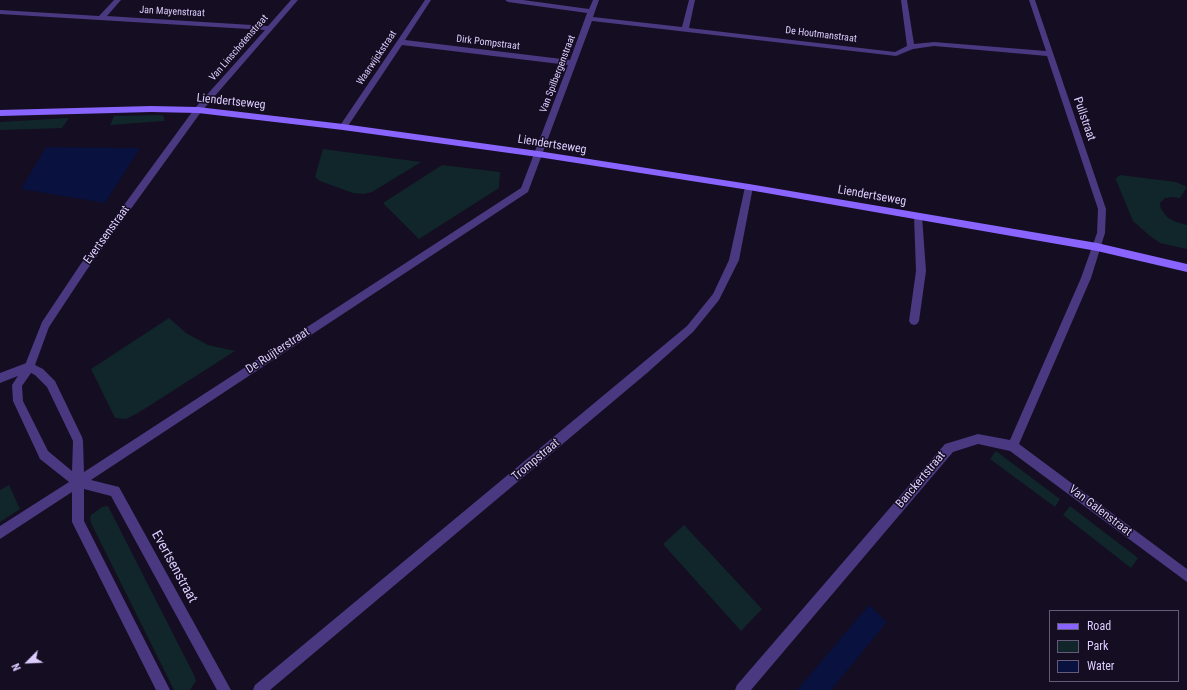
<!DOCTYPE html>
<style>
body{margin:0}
#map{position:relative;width:1187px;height:690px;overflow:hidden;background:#150d21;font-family:"Roboto Condensed",sans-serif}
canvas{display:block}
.legend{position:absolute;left:1049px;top:610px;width:130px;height:72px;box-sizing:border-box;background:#150d21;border:1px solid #655a7a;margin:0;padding:5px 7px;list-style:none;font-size:12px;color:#ddcdff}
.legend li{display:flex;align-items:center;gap:8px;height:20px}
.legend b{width:20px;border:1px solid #655a7a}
.north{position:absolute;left:8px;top:642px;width:40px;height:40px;-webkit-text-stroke:3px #150d21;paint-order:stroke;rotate:246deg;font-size:11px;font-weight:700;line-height:16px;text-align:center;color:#ddcdff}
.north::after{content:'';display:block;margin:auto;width:14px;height:18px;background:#ddcdff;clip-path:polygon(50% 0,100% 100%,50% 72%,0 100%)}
</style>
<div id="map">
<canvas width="1187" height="690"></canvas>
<ul class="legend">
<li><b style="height:5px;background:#8964ff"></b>Road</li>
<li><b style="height:11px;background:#10262b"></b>Park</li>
<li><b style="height:11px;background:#09113e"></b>Water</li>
</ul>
<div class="north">N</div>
</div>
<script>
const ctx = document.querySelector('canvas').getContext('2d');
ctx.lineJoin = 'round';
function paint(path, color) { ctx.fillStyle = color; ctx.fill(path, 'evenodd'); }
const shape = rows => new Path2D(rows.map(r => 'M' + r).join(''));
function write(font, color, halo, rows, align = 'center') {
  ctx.font = font + ' "Roboto Condensed",sans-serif'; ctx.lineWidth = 3; ctx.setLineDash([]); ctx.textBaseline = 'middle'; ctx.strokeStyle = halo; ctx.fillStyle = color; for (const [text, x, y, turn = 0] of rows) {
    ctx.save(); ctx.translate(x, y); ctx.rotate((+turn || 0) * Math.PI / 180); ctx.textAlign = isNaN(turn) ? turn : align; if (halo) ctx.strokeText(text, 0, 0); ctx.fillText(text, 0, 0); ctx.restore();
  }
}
paint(shape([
 [162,115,164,117,164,121,110,125,114,116],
 [69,118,62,128,0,130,0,122],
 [323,149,421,162,372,192,364,194,353,193,320,181,315,177],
 [442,165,500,172,499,188,419,239,383,203],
 [1120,175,1176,182,1187,187,1180,198,1173,197,1165,198,1160,203,1161,209,1167,217,1176,222,1187,225,1187,249,1160,243,1150,236,1133,221,1116,180,1116,178],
 [169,318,186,333,208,345,235,351,138,413,126,419,115,418,91,369],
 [996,451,1060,499,1055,507,990,459],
 [9,485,20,509,0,522,0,490],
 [108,506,194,675,196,681,190,690,174,690,91,523,90,518,91,515,102,507],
 [1070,506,1138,558,1131,568,1063,515],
 [684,525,762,609,741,631,663,544]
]), '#10262b');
paint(shape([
 [46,147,140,148,105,203,21,189],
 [869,605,887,622,831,690,797,690]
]), '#09113e');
paint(shape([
 [918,213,922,216,926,271,919,321,917,324,914,325,911,324,909,321,916,271,914,216,918,213],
 [29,362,33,364,34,367,33,370,0,383,0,373,29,362]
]), '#4a3880');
paint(shape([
 [114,0,121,0,107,16,268,26,291,0,298,0,201,112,86,271,49,327,35,365,43,369,55,381,82,437,83,441,84,472,521,188,568,65,402,45,346,129,340,129,339,127,425,0,431,0,405,40,570,60,587,13,508,2,505,0,523,0,589,9,593,0,599,0,593,17,682,27,689,0,695,0,689,28,895,52,907,46,901,0,907,0,914,44,934,42,1046,51,1029,0,1035,0,1106,209,1105,233,1091,278,1019,444,1187,569,1187,582,1010,451,978,444,953,452,751,690,735,690,737,685,945,444,978,434,1010,440,1081,278,1097,233,1098,209,1047,56,934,46,913,49,896,56,592,21,528,192,91,480,119,487,231,690,217,690,111,496,84,489,84,521,170,690,156,690,72,522,72,492,0,539,0,526,69,482,40,459,13,401,12,385,25,365,42,322,80,265,195,108,265,30,0,14,0,10,99,16,114,0],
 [31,373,35,375,47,387,73,441,72,471,48,451,23,401,22,386,31,373],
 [749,184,753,187,739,260,719,300,693,332,647,373,270,690,253,690,255,685,687,326,713,294,729,260,745,187,749,184]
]), '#4a3880');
paint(shape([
 [151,106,198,107,343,124,538,151,749,184,1097,243,1187,264,1187,272,1097,251,749,190,538,157,343,130,198,113,151,112,0,116,0,110,151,106]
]), '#8964ff');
write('10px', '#ddcdff', '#150d21', [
 ["Jan Mayenstraat",172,12,3],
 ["De Houtmanstraat",821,35,7],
 ["Dirk Pompstraat",488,43,7],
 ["Van Linschotenstraat",239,48,-49],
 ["Waarwijckstraat",377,58,-56],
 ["Van Spilbergenstraat",558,74,-69]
]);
write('12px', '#ddcdff', '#150d21', [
 ["Liendertseweg",231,102,6],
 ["Pullstraat",1084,119,71],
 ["Liendertseweg",552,145,9],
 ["Liendertseweg",872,196,10],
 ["Evertsenstraat",107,235,-54],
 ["De Ruijterstraat",278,351,-33],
 ["Trompstraat",536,460,-40],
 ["Banckertstraat",921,480,-50],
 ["Van Galenstraat",1100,511,37]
]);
write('14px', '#ddcdff', '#150d21', [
 ["Evertsenstraat",174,567,61]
]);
</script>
